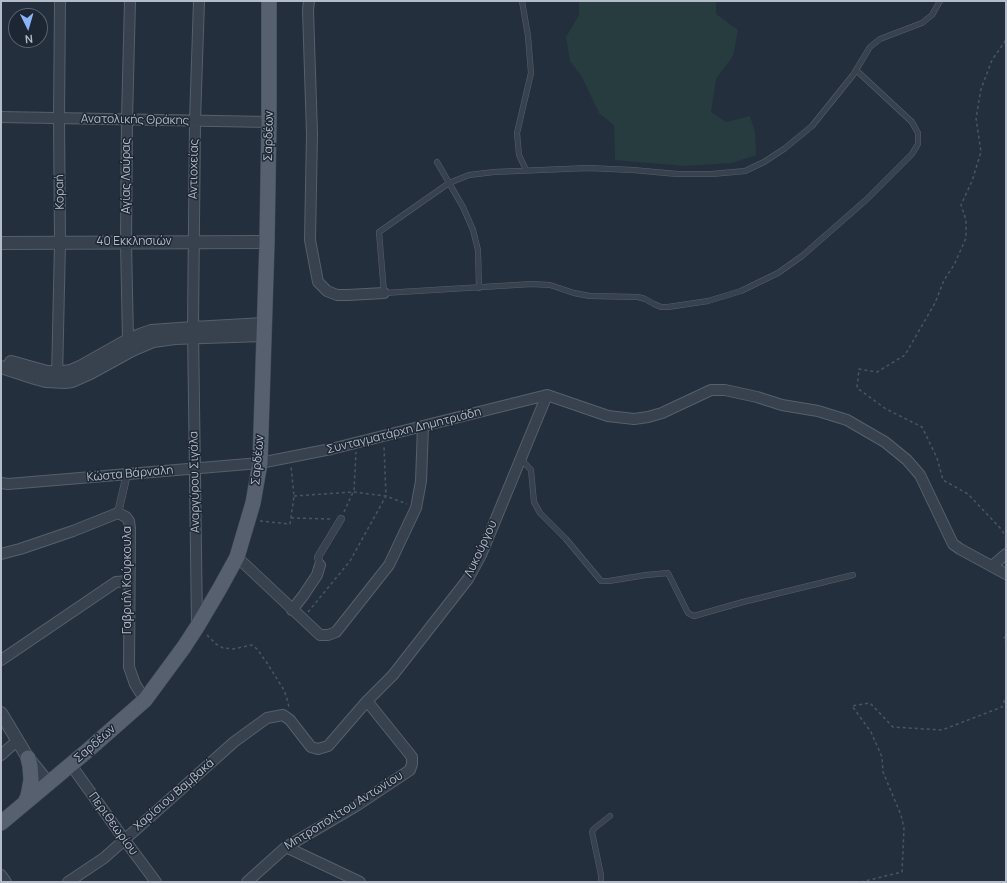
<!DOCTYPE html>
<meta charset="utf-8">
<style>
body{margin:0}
#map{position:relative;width:1007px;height:883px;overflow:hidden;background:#242f3e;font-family:Manrope,sans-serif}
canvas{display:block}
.frame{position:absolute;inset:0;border:2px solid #b4bcc9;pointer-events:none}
.north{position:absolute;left:8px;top:8px;width:40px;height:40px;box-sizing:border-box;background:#1d2633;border:1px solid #59626f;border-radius:50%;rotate:175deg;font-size:11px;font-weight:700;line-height:16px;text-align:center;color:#b4bcc9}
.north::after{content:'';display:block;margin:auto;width:14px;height:18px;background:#8ab4f8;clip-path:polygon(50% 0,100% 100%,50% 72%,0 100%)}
</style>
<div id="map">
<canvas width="1007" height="883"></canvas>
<div class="frame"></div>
<div class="north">N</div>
</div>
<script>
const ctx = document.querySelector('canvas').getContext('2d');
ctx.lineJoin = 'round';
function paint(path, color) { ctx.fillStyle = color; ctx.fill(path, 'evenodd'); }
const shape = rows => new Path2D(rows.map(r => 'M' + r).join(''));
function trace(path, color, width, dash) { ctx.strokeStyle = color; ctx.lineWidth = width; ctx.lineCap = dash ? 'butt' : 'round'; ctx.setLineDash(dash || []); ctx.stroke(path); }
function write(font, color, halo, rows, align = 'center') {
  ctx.font = font + ' Manrope,sans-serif'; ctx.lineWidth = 3; ctx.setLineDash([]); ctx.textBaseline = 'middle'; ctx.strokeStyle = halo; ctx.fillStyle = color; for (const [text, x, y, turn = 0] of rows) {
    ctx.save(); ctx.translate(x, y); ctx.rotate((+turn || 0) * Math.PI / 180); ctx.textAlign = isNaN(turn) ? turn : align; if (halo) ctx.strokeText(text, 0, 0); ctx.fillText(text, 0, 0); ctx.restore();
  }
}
paint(shape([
 [579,1,716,1,716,14,738,30,733,56,716,79,711,112,726,122,750,116,755,132,756,155,732,163,684,166,615,160,614,125,599,113,582,77,570,61,566,37,579,15]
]), '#263c3f');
const service = shape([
 [522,1,528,36,531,73,517,133,519,155,526,170],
 [856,70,912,122,918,133,918,144,912,154,866,200,802,256,778,273,741,291,708,301,668,307,661,307,654,304,645,299,638,297,590,296,574,293,550,285,532,284,384,293,379,232,449,183,469,175,494,172,588,168,633,170,677,174,712,174,745,171,764,162,784,149,812,126,853,75,856,70,870,47,880,39,922,23,932,15,940,1],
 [437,162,463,207,473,230,478,250,479,288],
 [521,459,531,470,534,502,540,513,566,539,601,581,609,581,646,575,668,573,688,613,694,616,743,602,853,575],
 [601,882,601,875,592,832,593,830,596,827,610,816]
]);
const pedestrian = shape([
 [118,513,127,474],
 [320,565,318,557,341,519]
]);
const minor = shape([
 [130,1,127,119,126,243,128,340,131,346],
 [309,1,308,10,312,134,310,240,318,282,327,291,337,295,348,295,384,293],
 [1,117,269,122],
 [57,378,60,243,59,118,60,1],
 [547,395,608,416,634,419,648,417,662,413,711,390,725,390,757,397,782,405,818,411,847,420,885,442,907,460,920,475,953,544,960,549,1006,574],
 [1,483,8,484,260,463,331,449,547,395],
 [1,554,20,549,73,531,118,513,126,517,129,521,130,528,129,667,135,684,145,700],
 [237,557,320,635,328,635,336,632,389,565,416,508,421,481,423,426],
 [992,566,1006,554],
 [292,610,303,596,317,575,320,565],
 [197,625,193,328,195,121,199,1],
 [1,660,116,582,129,581],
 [1,755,18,740],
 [71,765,124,839,156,882],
 [286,847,360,882],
 [1,875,6,882],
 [68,882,104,858,234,742,267,718,283,715,290,720,311,747,318,749,328,746,367,701,393,675,468,579,481,555,547,395],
 [247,882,286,847,356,806,410,770,412,764,412,757,367,701]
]);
const tertiary = shape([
 [1,243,267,242],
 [11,362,47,372,64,372,71,371,80,367,128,340,140,335,151,331,193,328,264,324],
 [1,367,35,378,46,381,65,382,72,381,90,373,132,350,153,341,175,338,264,335],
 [1,713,28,758,49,784]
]);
const primary = shape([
 [25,803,28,796,31,780,30,766,28,758],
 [1,823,87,751,145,700,184,647,197,627,220,588,237,557,253,503,260,463,267,242,269,122,269,1]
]);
trace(service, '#565f6c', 6);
trace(pedestrian, '#565f6c', 8);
trace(minor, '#565f6c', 12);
trace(tertiary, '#565f6c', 14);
trace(primary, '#414a57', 16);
trace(shape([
 [294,496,353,492,386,496,407,504],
 [344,512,354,490,356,452],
 [291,518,332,519],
 [260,521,290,524,294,496,291,466],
 [1006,545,1006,538,1002,530,968,494,943,480,937,458,922,427,886,409,857,388,859,369,877,372,905,355,935,303,944,280,954,265,966,238,966,220,961,205,972,181,981,152,976,118,981,89,992,60,1006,40],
 [308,612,350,561,386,496,384,446],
 [207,635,216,644,223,648,233,649,252,645,257,649,267,663,284,690,288,702,289,708],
 [1006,636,1004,638,1006,643],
 [861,882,902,872,904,828,901,815,883,772,882,757,871,732,852,706,870,703,893,727,942,730,1002,707,1006,696]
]), '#44595c', 1.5, [3, 3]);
trace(service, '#38414e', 5);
trace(pedestrian, '#38414e', 7);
trace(minor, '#38414e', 10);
trace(tertiary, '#38414e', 12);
trace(primary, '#56606e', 15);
write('12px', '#b4bcc9', '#1d2633', [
 ["Ανατολικής Θράκης",135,120,1],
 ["Σαρδέων",269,136,-89],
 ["Αντιοχείας",194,169,-89],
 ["Αγίας Λαύρας",127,176,-90],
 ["Κοραή",60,192,-91],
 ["40 Εκκλησιών",134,242],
 ["Συνταγματάρχη Δημητριάδη",404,431,-14],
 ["Σαρδέων",258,460,-85],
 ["Κώστα Βάρναλη",130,474,-5],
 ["Αναργύρου Σιγάλα",195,482,-91],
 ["Λυκούργου",481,549,-65],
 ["Γαβριήλ Κούρκουλα",128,580,-90],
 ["Σαρδέων",95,744,-41],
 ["Χαρίσιου Βαμβακά",174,795,-41],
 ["Μητροπολίτου Αντωνίου",344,811,-32],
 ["Περιθεωρίου",113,824,54]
]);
</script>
